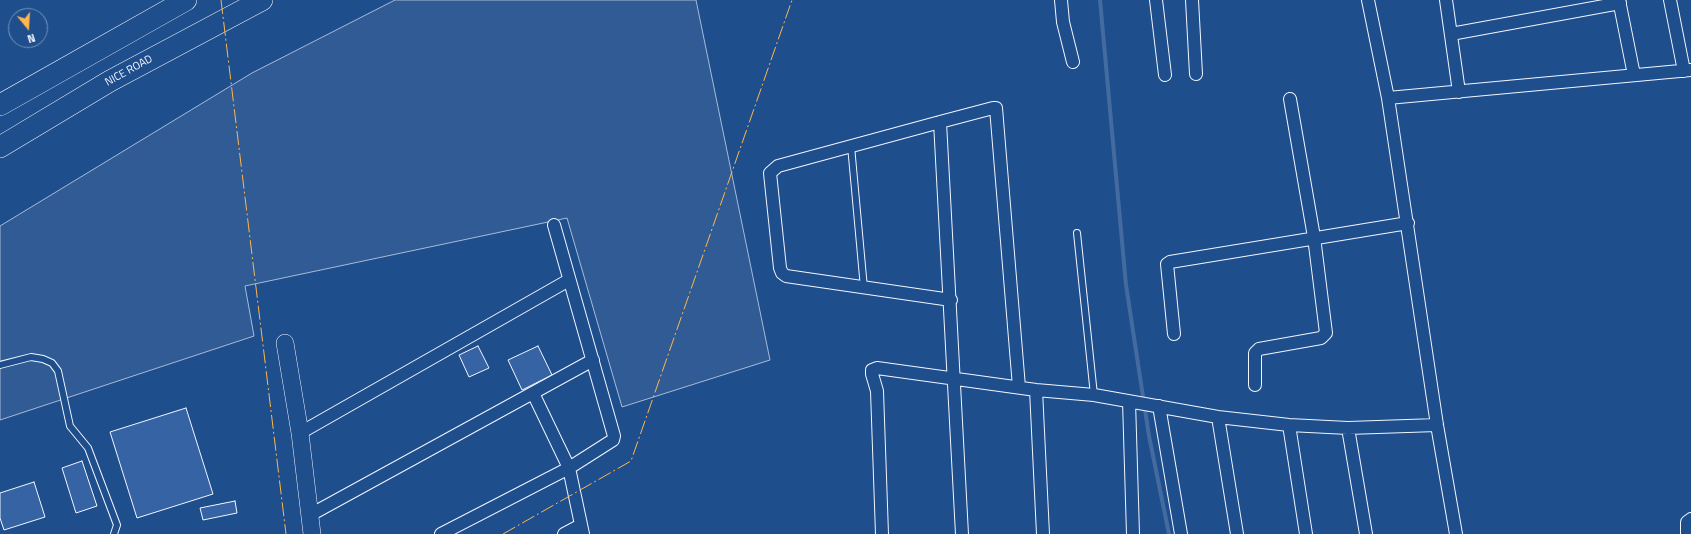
<!DOCTYPE html>
<style>
body{margin:0}
#map{position:relative;width:1691px;height:534px;overflow:hidden;background:#1f4e8c;font-family:"Titillium Web",sans-serif}
canvas{display:block}
.north{position:absolute;left:8px;top:8px;width:40px;height:40px;box-sizing:border-box;background:#1f4e8c;border:1px solid #7391ba;border-radius:50%;rotate:162deg;font-size:11px;font-weight:700;line-height:16px;text-align:center;color:#f2f6ff}
.north::after{content:'';display:block;margin:auto;width:14px;height:18px;background:#ffb74d;clip-path:polygon(50% 0,100% 100%,50% 72%,0 100%)}
</style>
<div id="map">
<canvas width="1691" height="534"></canvas>
<div class="north">N</div>
</div>
<script>
const ctx = document.querySelector('canvas').getContext('2d');
ctx.lineJoin = 'round';
function paint(path, color) { ctx.fillStyle = color; ctx.fill(path, 'evenodd'); }
const shape = rows => new Path2D(rows.map(r => 'M' + r).join(''));
function trace(path, color, width, dash) { ctx.strokeStyle = color; ctx.lineWidth = width; ctx.lineCap = dash ? 'butt' : 'round'; ctx.setLineDash(dash || []); ctx.stroke(path); }
function write(font, color, halo, rows, align = 'center') {
  ctx.font = font + ' "Titillium Web",sans-serif'; ctx.lineWidth = 3; ctx.setLineDash([]); ctx.textBaseline = 'middle'; ctx.strokeStyle = halo; ctx.fillStyle = color; for (const [text, x, y, turn = 0] of rows) {
    ctx.save(); ctx.translate(x, y); ctx.rotate((+turn || 0) * Math.PI / 180); ctx.textAlign = isNaN(turn) ? turn : align; if (halo) ctx.strokeText(text, 0, 0); ctx.fillText(text, 0, 0); ctx.restore();
  }
}
const built = shape([
 [395,0,696,0,770,360,622,407,567,218,245,286,254,336,0,420,0,226,252,73,395,0]
]);
paint(built, '#305b95');
trace(built, '#a8bbd7', 1);
trace(shape([
 [1100,0,1126,285,1149,436,1169,534]
]), '#446ba0', 4);
const building = shape([
 [478,346,489,368,469,377,459,355,478,346],
 [538,346,552,375,522,390,508,360,538,346],
 [186,408,213,494,137,518,110,432,186,408],
 [82,461,97,506,76,513,62,468,82,461],
 [34,482,45,517,4,530,0,518,0,493,34,482],
 [235,501,237,513,203,520,200,508,235,501]
]);
paint(building, '#3563a3');
trace(building, '#f2f6ff', 1);
const lane = shape([
 [851,146,864,288],
 [1077,233,1094,395],
 [0,365,31,357,43,359,52,363,58,371,70,426,88,448,117,525,114,534]
]);
const street = shape([
 [1061,0,1063,22,1073,62],
 [1156,0,1165,75],
 [1192,0,1196,74],
 [1368,0,1388,98,1437,425,1456,534],
 [1446,0,1459,92],
 [1619,0,1634,75],
 [1670,0,1684,71],
 [1451,34,1620,3],
 [1388,98,1691,70],
 [940,122,962,534],
 [951,300,786,276,782,273,780,268,770,173,778,166,940,122,993,108,996,108,1019,387],
 [1174,334,1167,264,1170,262,1408,223],
 [1255,385,1255,353,1259,349,1321,338,1326,333,1314,237,1290,99],
 [1036,390,1043,534],
 [533,393,569,468,613,440,614,436,554,225],
 [1129,401,1133,534],
 [1159,406,1181,534],
 [1218,417,1237,534],
 [1289,425,1306,534],
 [1348,428,1366,534],
 [300,433,569,280],
 [310,515,593,360],
 [441,534,569,468,583,534],
 [564,534,581,525],
 [882,534,877,391,872,374,872,370,877,368,1036,390,1094,395,1218,417,1289,425,1348,428,1437,425],
 [1687,534,1687,522,1691,519]
]);
const secondary = shape([
 [285,343,300,433,312,534]
]);
const highway = shape([
 [0,105,186,0],
 [0,147,110,81,262,0]
]);
trace(lane, '#f2f6ff', 8);
trace(street, '#f2f6ff', 14);
trace(secondary, '#f2f6ff', 18);
trace(highway, '#f2f6ff', 22);
trace(lane, '#1f4e8c', 6);
trace(street, '#1f4e8c', 12);
trace(secondary, '#1f4e8c', 17);
trace(highway, '#1f4e8c', 21);
trace(shape([
 [221,0,286,534],
 [503,534,631,461,792,0]
]), '#ffb74d', 1, [14, 3, 2, 3]);
write('11px', '#f2f6ff', '#1f4e8c', [
 ["NICE ROAD",129,71,-29]
]);
</script>
